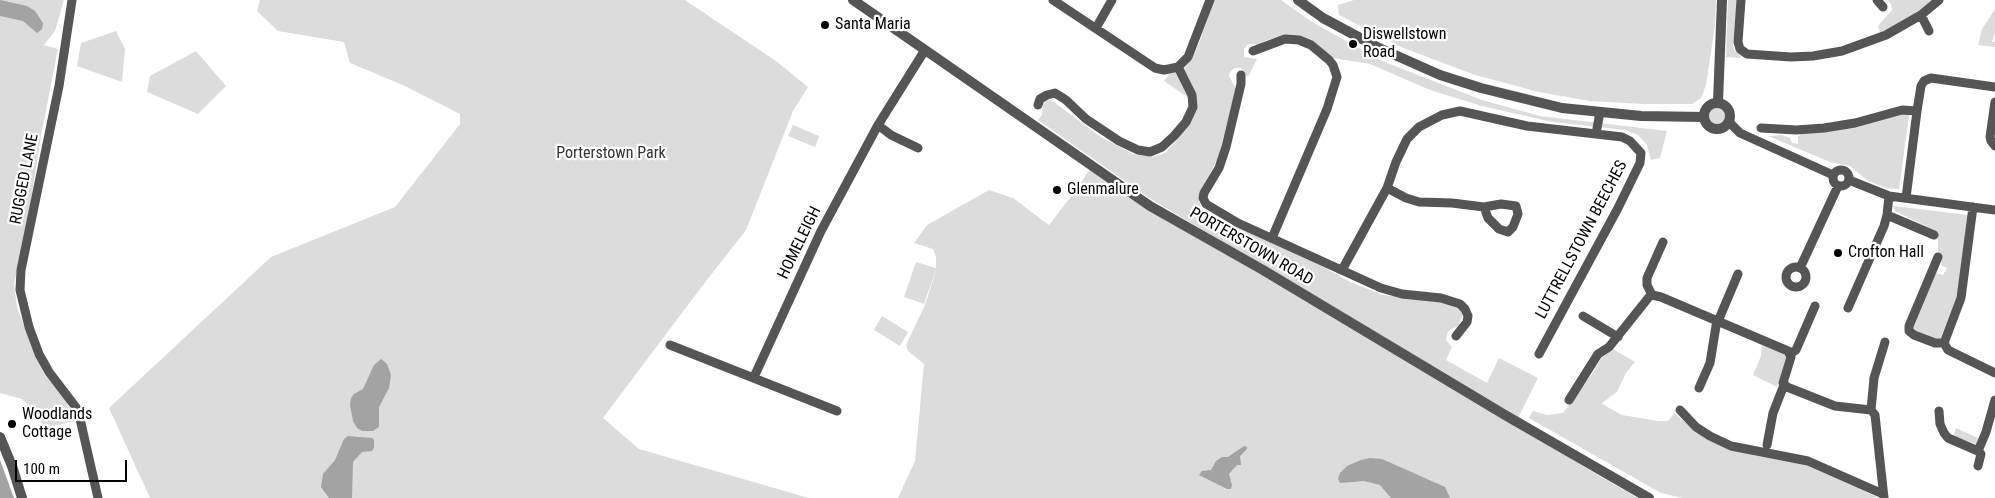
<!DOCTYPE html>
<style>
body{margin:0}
#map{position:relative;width:1995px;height:498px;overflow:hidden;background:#fff;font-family:"Roboto Condensed",sans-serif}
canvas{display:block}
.scale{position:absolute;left:15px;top:460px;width:112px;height:22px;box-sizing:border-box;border:2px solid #000;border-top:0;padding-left:6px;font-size:15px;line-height:18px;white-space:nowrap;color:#000;-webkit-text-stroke:4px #fff;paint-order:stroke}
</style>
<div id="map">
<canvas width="1995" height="498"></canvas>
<div class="scale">100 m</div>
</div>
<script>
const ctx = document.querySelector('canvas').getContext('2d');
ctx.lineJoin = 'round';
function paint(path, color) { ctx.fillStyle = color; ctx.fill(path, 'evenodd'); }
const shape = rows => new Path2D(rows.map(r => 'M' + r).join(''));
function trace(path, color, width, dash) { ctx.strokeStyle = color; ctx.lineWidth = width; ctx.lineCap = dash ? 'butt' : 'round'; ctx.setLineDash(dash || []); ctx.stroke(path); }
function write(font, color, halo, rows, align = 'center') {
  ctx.font = font + ' "Roboto Condensed",sans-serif'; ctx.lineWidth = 4.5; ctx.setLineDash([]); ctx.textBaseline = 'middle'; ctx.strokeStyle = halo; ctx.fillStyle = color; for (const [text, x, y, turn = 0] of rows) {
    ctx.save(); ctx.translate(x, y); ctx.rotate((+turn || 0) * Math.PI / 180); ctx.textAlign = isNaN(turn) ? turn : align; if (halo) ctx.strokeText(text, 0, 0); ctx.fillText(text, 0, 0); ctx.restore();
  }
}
paint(shape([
 [0,0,64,0,55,31,44,45,58,49,41,136,28,220,14,284,17,307,30,343,44,374,63,395,75,421,45,428,33,410,22,399,0,393],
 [260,0,685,0,776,61,808,87,793,111,746,230,703,285,603,418,639,449,809,498,150,498,109,408,271,257,395,207,460,124,460,114,405,86,350,63,344,42,278,31,257,11],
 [1214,0,1281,0,1312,22,1382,61,1482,100,1540,116,1667,131,1660,158,1651,160,1647,145,1638,135,1625,130,1552,122,1482,106,1430,90,1370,64,1332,58,1284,36,1267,40,1258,45,1248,44,1244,49,1244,57,1257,59,1248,77,1241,68,1235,68,1230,72,1229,76,1236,89,1218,158,1198,197,1201,208,1233,226,1308,258,1350,282,1383,295,1439,300,1462,311,1462,317,1458,326,1448,331,1446,340,1452,347,1446,360,1487,383,1499,358,1538,378,1518,418,1146,196,1038,120,1042,115,1043,105,1046,101,1051,100,1101,137,1133,154,1152,157,1165,153,1178,139,1194,111,1196,103,1164,81,1170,73,1185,68,1192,59,1200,41],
 [1354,0,1716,0,1715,25,1706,85,1701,98,1692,104,1644,104,1589,101,1539,92,1475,75,1401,47,1339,15,1338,5],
 [1728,0,1737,0,1733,46,1735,51,1741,56,1740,58,1726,57],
 [1887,0,1934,0,1912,16,1880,33,1878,26,1892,10,1891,4],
 [1995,9,1995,33,1992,42,1995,42,1995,47,1978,45,1982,29],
 [116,31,125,49,122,82,77,66,81,43],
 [196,51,226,86,198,114,147,92,150,76],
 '1709 116a8 8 0 1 1 16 0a8 8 0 1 1-16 0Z',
 [1908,113,1909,116,1899,189,1886,188,1868,181,1850,166,1830,162,1768,136,1782,135,1790,138,1792,143,1798,144,1798,137,1801,134],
 [793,125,819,136,815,147,788,136],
 [1093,165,1518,424,1584,467,1638,498,898,498,915,461,924,364,908,351,906,345,925,305,936,271,936,270,924,304,904,297,916,262,936,268,936,257,933,249,914,243,927,225,989,190,1013,198,1049,225,1072,195],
 [1893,206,1968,215,1957,298,1940,339,1938,340,1913,331,1912,327,1936,273,1943,275,1947,268,1941,265,1942,255,1938,251,1938,232,1895,211],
 [882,316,908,332,900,346,874,330],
 [1762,344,1777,349,1787,356,1777,387,1753,375,1761,356],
 [1613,349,1635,362,1626,373,1617,392,1602,403,1604,405,1622,415,1658,421,1668,421,1674,413,1695,430,1732,449,1758,456,1808,464,1835,475,1878,498,1683,498,1661,493,1529,418,1533,411,1547,415,1563,413,1592,374,1605,352],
 [1956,428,1978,438,1976,444,1955,437,1954,434]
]), '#dcdcdc');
paint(shape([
 [0,0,27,6,35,11,43,23,42,29,37,33,23,21,0,16],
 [381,359,387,364,391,375,389,388,379,407,379,427,373,431,362,431,357,428,353,421,350,405,351,398,354,394,363,389,374,365],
 [348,436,372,438,374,440,374,448,372,451,362,452,353,462,352,498,329,498,321,487,323,474,335,460,344,439],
 [1244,446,1247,447,1247,449,1240,456,1241,465,1237,465,1229,474,1232,485,1231,489,1227,489,1199,475,1202,471,1211,470,1216,461,1222,457,1228,457],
 [1370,458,1382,459,1445,487,1450,498,1391,498,1380,485,1364,481,1340,483,1338,479,1340,473,1347,466,1361,460],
 [0,460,14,498,0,498]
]), '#a3a3a3');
trace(shape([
 [72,0,59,86,21,270,20,290,29,327,39,354,49,372,78,410,98,498],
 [1053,0,1155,68,1164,70,1178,67,1188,57,1210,0],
 [1741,0,1738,42,1740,49,1747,54,1791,57,1813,56,1842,51,1886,35,1921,15,1939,0],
 [1877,0,1883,7],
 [1921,15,1929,31],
 [1096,28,1112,0],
 [1253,51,1285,39,1299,40,1311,45,1329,60,1333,65,1337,77,1327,109,1272,238],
 [1241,75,1241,84,1226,147,1219,168,1204,193,1203,198,1206,204,1238,223,1381,288,1402,294,1441,298,1460,304,1465,309,1468,316,1467,322,1456,336],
 [1995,102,1990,137,1991,141,1995,146],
 [1038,105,1040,99,1047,95,1055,93,1066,100,1086,119,1119,141,1138,150,1150,152,1162,147,1174,136,1186,122,1193,107,1192,95,1178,67],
 [1729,122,1740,133,1833,175],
 [878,125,891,135,918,148],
 [1761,128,1796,130,1824,128,1855,123,1902,110,1917,111],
 [1596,134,1600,112],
 '1833 178a8 8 0 1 1 16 0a8 8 0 1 1-16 0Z',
 [1849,180,1889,196,1995,210],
 [1387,188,1406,198,1419,202,1452,203,1484,207,1501,204,1516,206,1518,214,1513,227,1508,232,1499,229,1488,218,1484,207],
 [1906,198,1917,111,1921,86,1924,81,1931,78,1995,87],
 [1973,207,1961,298,1944,343,1948,350,1995,373],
 [1887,215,1934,235],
 [1938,257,1909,326,1909,331,1914,335,1935,343,1944,343],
 '1786 277a10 10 0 1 1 20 0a10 10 0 1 1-20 0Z',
 [1800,268,1838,186],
 [1342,270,1387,188,1396,162,1407,139,1419,127,1442,115,1460,111,1527,126,1622,137,1630,141,1641,153,1640,163,1618,208,1539,354],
 [1652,295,1647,285,1647,278,1663,242],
 [1848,308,1884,226,1887,215,1889,196],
 [1583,316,1618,337],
 [670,345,837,411],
 [1790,354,1796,350,1815,306],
 [754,377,821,231,878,125,925,50],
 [1699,388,1710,363,1716,326,1738,274],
 [1569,400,1598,354,1609,347,1649,297,1652,295,1661,297,1788,351,1791,357,1783,383,1787,387,1835,406,1871,410,1875,415,1884,498],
 [1680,410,1696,427,1710,436,1731,446,1808,461,1883,494],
 [1871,410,1874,378,1885,342],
 [1939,411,1940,424,1944,433,1948,438,1978,451,1981,454,1978,466],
 [1767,445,1773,413,1784,385],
 [1978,451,1986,432,1995,400]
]), '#555', 9);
trace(shape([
 [853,0,1150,206,1263,270,1505,415,1649,498],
 [1298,0,1323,18,1377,47,1440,75,1481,88,1562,108,1641,116,1704,117],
 [1718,102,1722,0],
 '1704 116a13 13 0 1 1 26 0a13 13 0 1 1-26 0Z',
 [0,437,12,466,22,498]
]), '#555', 10);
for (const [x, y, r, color] of [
 [825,25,5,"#000"],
 [1353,44,5,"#000"],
 [1057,190,5,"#000"],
 [1838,253,5,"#000"],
 [12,424,5,"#000"]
]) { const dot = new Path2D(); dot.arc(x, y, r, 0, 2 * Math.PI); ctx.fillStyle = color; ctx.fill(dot); trace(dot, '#fff', 2); }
write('16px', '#000', '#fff', [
 ["Santa Maria",835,25],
 ["Diswellstown",1363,35],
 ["Road",1363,53],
 ["Glenmalure",1067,190],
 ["Crofton Hall",1848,253],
 ["Woodlands",22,415],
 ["Cottage",22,433]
], 'left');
write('16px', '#333', '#fff', [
 ["Porterstown Park",611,154]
]);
write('16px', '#000', '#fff', [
 ["RUGGED LANE",25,179,-79],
 ["LUTTRELLSTOWN BEECHES",1582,240,-62],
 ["HOMELEIGH",800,243,-64],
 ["PORTERSTOWN ROAD",1251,247,30]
]);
</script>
